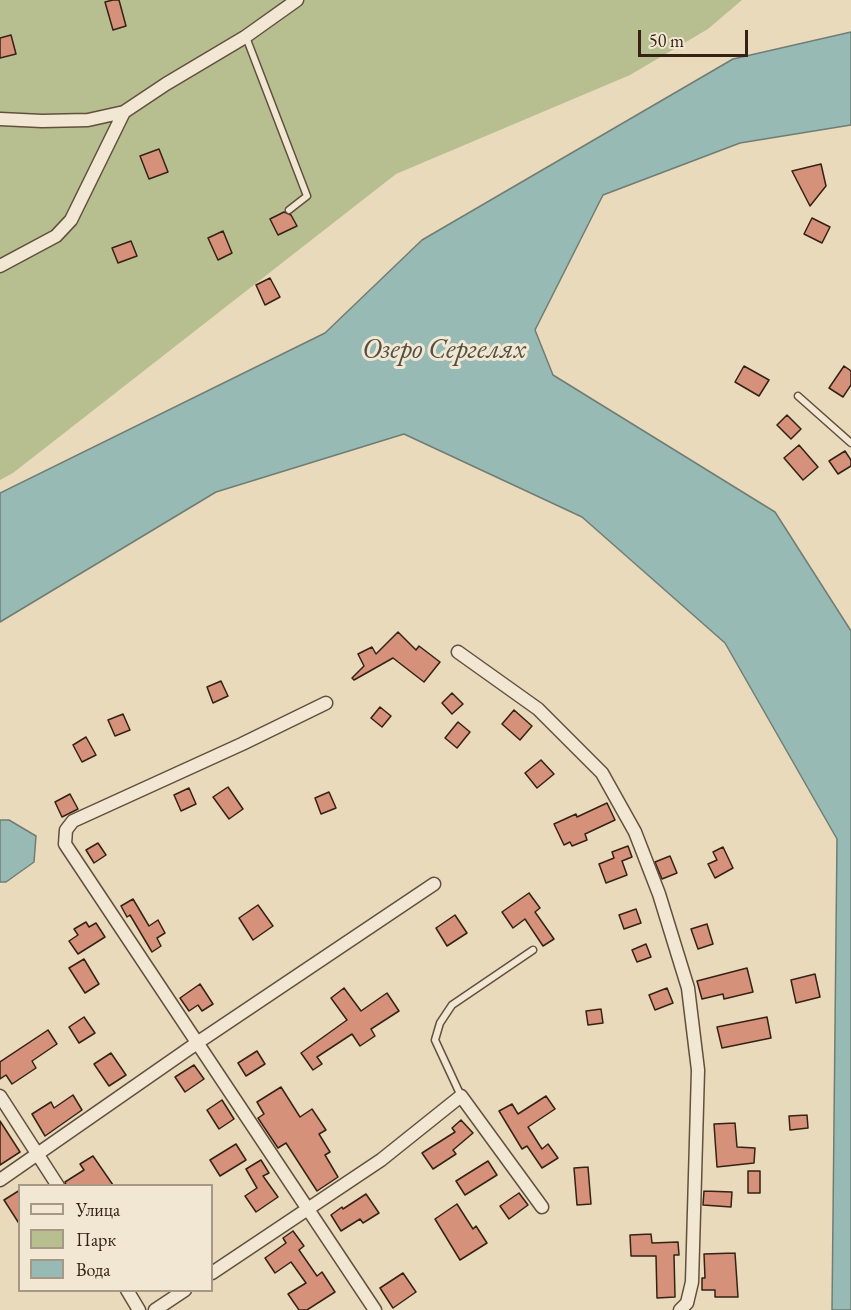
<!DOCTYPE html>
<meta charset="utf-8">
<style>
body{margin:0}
#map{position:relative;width:851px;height:1310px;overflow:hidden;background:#e9dabc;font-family:"EB Garamond",serif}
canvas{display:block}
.legend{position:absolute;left:18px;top:1184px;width:195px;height:108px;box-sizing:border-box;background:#f1e7d3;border:2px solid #a69887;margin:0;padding:8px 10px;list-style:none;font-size:18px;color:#352214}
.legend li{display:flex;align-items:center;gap:12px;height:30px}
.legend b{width:30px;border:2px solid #a69887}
.scale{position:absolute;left:638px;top:30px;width:110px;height:27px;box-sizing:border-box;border:3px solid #352214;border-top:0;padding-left:8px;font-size:18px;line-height:21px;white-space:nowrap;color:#352214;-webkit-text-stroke:4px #f1e7d3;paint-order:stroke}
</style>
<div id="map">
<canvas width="851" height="1310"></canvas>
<ul class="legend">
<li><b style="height:8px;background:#f1e7d3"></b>Улица</li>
<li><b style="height:16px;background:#b7bf90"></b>Парк</li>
<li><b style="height:16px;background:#97bab4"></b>Вода</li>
</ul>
<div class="scale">50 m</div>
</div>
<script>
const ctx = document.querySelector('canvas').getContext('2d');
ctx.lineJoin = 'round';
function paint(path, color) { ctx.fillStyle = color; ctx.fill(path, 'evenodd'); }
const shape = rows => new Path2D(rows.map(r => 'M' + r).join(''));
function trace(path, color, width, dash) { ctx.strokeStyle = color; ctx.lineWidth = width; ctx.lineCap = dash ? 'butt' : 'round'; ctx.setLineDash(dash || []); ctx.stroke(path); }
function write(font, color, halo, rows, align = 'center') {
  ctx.font = font + ' "EB Garamond",serif'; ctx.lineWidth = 6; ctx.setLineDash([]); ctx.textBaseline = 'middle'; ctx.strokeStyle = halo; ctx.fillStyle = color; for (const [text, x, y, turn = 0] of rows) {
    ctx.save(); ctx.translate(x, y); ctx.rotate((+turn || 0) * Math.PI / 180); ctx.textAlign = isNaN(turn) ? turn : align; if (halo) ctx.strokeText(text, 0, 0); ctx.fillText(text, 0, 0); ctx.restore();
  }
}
paint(shape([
 [0,0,742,0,708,29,630,75,396,174,13,473,0,480]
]), '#b7bf90');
const water = shape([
 [851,32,851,125,740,143,603,195,535,330,553,375,775,512,851,631,851,1310,832,1310,837,839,725,643,582,517,404,434,216,492,0,622,0,493,325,333,422,240,733,59,851,32],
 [0,820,9,820,36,836,34,862,6,882,0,882,0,820]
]);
paint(water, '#97bab4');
trace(water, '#707d74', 1.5);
const building = shape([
 [113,0,119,0,126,26,113,30,105,2,113,0],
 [11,35,16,54,0,58,0,38,11,35],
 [159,149,168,172,149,179,140,156,159,149],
 [821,164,826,186,810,206,792,171,821,164],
 [284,212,291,215,297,226,278,235,270,219,284,212],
 [812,218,830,227,822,243,804,234,812,218],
 [223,231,232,253,218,260,208,238,223,231],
 [131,241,137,256,118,263,112,248,131,241],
 [270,278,280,297,265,305,256,285,270,278],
 [744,366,769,380,759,396,735,382,744,366],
 [844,366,851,371,851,385,843,397,829,388,844,366],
 [787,415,801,429,791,439,777,425,787,415],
 [799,445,818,467,803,480,784,458,799,445],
 [845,451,851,460,851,466,838,474,829,461,845,451],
 [398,632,416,650,419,646,440,662,424,682,393,658,354,680,352,678,364,666,358,654,372,647,376,654,398,632],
 [221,681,228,696,213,703,207,687,221,681],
 [452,693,463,704,452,714,442,703,452,693],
 [380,707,391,716,382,727,371,718,380,707],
 [514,710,532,726,520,740,502,724,514,710],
 [123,714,130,730,115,736,108,720,123,714],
 [458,722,470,732,457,748,445,738,458,722],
 [86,737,96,755,82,762,73,745,86,737],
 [541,760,554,774,537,788,525,773,541,760],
 [228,787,243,809,229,819,213,797,228,787],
 [189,788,196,804,181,811,174,795,189,788],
 [329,792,336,808,321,814,315,798,329,792],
 [70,794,78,809,62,817,55,802,70,794],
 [607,803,615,820,585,834,587,840,572,846,570,842,564,845,554,824,576,814,577,817,607,803],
 [98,843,106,855,94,863,86,850,98,843],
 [628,846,632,857,622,861,627,875,606,883,599,864,614,858,612,852,628,846],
 [723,847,733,868,715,878,708,864,717,860,713,852,723,847],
 [670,856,677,873,662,879,655,862,670,856],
 [529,893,540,908,535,912,554,939,543,946,525,919,513,928,502,912,529,893],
 [133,899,149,926,158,920,165,933,157,938,161,946,152,952,130,915,127,917,121,906,133,899],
 [258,905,273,926,253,940,239,918,258,905],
 [636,909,641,923,624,929,619,915,636,909],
 [455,915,467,933,447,946,436,928,455,915],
 [86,922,89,927,96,923,105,937,78,954,69,941,78,935,74,929,86,922],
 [707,924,713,944,698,949,691,929,707,924],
 [646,944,651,957,637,962,632,950,646,944],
 [84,959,99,984,85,993,69,968,84,959],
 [747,968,753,992,724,999,723,994,702,999,697,981,747,968],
 [815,974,820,997,796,1003,791,980,815,974],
 [200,984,213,1004,202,1011,198,1005,189,1011,180,998,200,984],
 [344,988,361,1011,387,993,399,1011,371,1029,375,1036,360,1046,352,1034,317,1057,322,1064,313,1070,301,1053,347,1020,331,998,344,988],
 [667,988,673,1003,655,1010,649,995,667,988],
 [601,1009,603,1023,588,1025,586,1011,601,1009],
 [84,1017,95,1033,79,1043,69,1027,84,1017],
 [767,1017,771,1038,722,1048,717,1027,767,1017],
 [48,1030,57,1044,32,1061,36,1068,12,1084,6,1075,0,1079,0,1062,48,1030],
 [257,1051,265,1064,246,1076,238,1063,257,1051],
 [111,1053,126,1075,109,1086,94,1064,111,1053],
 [194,1065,204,1079,185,1092,175,1077,194,1065],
 [281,1087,300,1117,312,1109,326,1130,319,1134,330,1152,325,1155,338,1177,317,1191,286,1143,278,1148,258,1118,264,1114,257,1102,281,1087],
 [73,1095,82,1110,45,1136,32,1114,51,1102,54,1108,73,1095],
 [546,1096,555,1109,528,1127,542,1149,548,1144,558,1158,542,1168,527,1146,522,1149,499,1111,512,1104,518,1114,546,1096],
 [222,1100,234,1119,219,1129,207,1110,222,1100],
 [807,1115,808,1128,790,1130,789,1116,807,1115],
 [461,1120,473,1133,453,1150,456,1154,433,1169,422,1153,455,1132,452,1128,461,1120],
 [0,1121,20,1152,0,1165,0,1121],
 [735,1123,737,1147,755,1148,754,1163,717,1167,714,1124,735,1123],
 [236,1144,246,1160,220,1176,210,1160,236,1144],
 [93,1156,113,1185,66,1185,65,1182,84,1170,80,1164,93,1156],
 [261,1160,269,1173,263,1176,278,1197,256,1212,245,1196,257,1188,246,1169,261,1160],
 [488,1161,497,1175,465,1195,456,1181,488,1161],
 [588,1167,591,1204,577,1205,574,1168,588,1167],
 [748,1171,760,1171,760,1193,748,1193,748,1171],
 [20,1190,20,1225,4,1200,20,1190],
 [704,1191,732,1192,731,1207,703,1205,704,1191],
 [519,1193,528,1205,509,1219,500,1206,519,1193],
 [366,1194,379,1213,363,1223,360,1219,341,1231,331,1215,342,1207,343,1209,366,1194],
 [457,1204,473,1229,476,1226,487,1243,460,1260,435,1219,457,1204],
 [293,1231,304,1246,299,1250,317,1276,322,1272,335,1292,307,1310,299,1310,288,1294,306,1283,291,1262,275,1273,265,1258,286,1243,283,1238,293,1231],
 [651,1234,652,1243,678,1242,679,1255,674,1255,675,1297,657,1298,656,1256,631,1256,630,1235,651,1234],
 [735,1253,738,1297,715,1297,715,1290,702,1290,702,1278,705,1278,704,1254,735,1253],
 [403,1273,416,1292,393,1308,380,1288,403,1273]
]);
paint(building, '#d5917a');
trace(building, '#352214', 1.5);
const service = shape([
 [246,37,307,196,289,210],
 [798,396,851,443],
 [461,1096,435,1040,440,1023,452,1005,533,950]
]);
const minor = shape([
 [124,112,166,84,245,37,297,0],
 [0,119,42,121,88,120,124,112,71,220,56,236,0,266],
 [458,652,538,709,602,773,635,832,659,894,688,988,698,1070,692,1282,687,1303,680,1310],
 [326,703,242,744,73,821,66,830,65,844,375,1310],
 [0,1096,58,1186],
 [0,1180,197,1043,434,884],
 [212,1273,381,1160,461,1096,542,1207],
 [127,1290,139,1310],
 [155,1310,185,1290]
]);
trace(service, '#62503e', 9);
trace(minor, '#62503e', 15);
trace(service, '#f1e7d3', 6);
trace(minor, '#f1e7d3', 12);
write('italic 28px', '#525044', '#f1e7d3', [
 ["Озеро Сергелях",444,350]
]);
</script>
